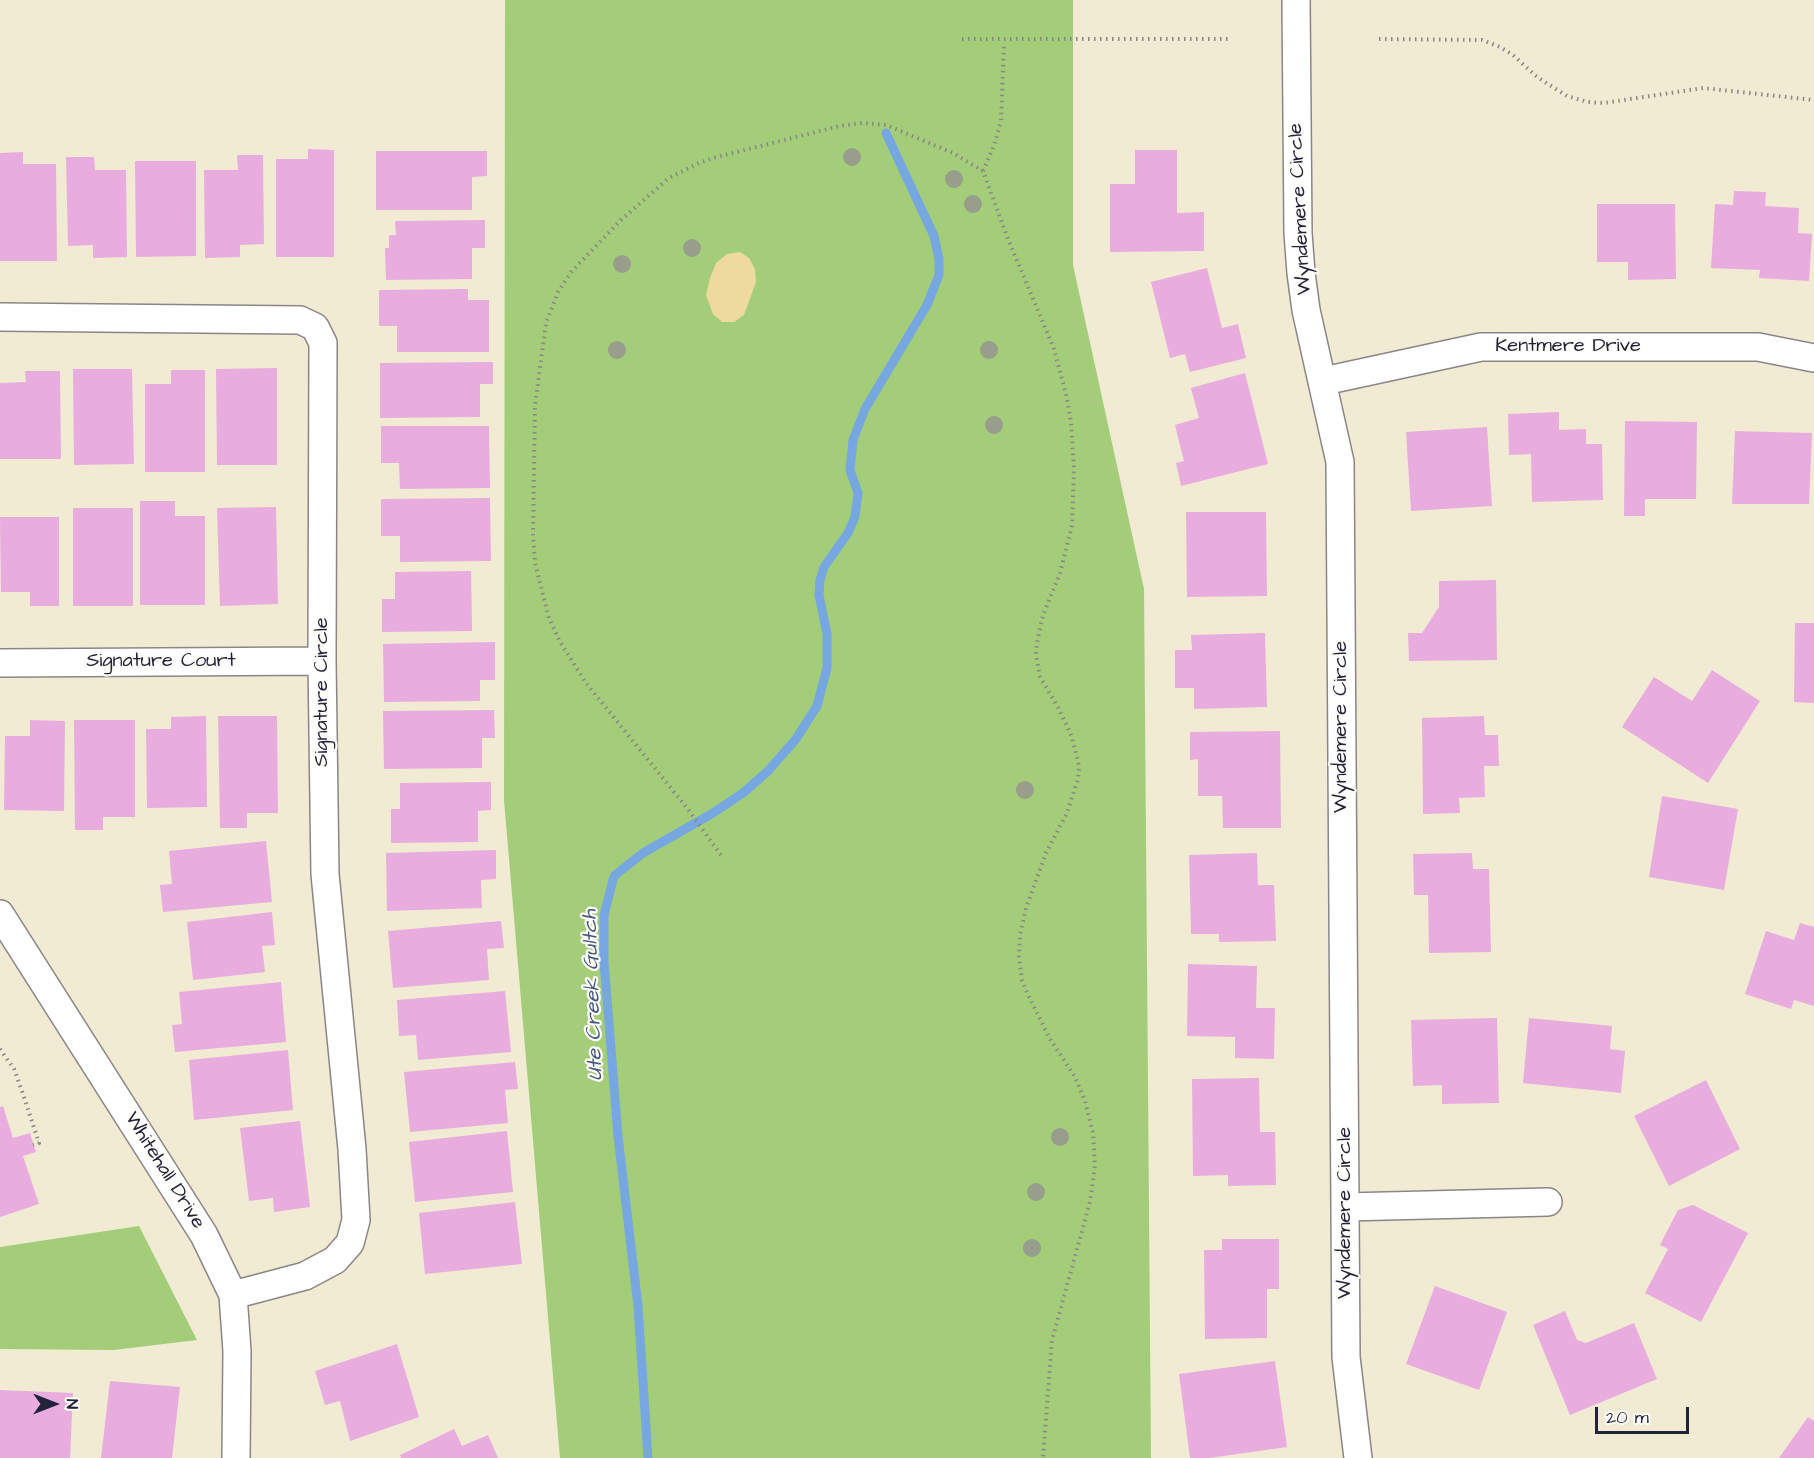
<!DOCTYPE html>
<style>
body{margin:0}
#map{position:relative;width:1814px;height:1458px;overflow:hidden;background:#f1ebd3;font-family:"Architects Daughter",sans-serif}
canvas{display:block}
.north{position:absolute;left:24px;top:1374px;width:60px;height:60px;-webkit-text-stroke:4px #fdfcf7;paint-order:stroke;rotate:90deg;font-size:16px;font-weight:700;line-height:24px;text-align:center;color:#22223b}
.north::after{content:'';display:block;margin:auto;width:21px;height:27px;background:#22223b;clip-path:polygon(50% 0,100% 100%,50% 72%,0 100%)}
.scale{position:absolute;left:1595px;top:1407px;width:94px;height:27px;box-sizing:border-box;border:3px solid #22223b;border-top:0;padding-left:8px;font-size:18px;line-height:21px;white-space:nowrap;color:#22223b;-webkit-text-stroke:4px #fdfcf7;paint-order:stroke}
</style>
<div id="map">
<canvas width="1814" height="1458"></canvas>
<div class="north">N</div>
<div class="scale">20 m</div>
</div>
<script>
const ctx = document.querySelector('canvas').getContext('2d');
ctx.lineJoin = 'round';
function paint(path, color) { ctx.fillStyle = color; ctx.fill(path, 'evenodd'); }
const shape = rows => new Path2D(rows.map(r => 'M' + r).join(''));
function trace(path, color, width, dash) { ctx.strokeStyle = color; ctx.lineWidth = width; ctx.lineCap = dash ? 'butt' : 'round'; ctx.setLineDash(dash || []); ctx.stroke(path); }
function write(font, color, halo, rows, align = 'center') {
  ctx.font = font + ' "Architects Daughter",sans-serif'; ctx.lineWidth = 4.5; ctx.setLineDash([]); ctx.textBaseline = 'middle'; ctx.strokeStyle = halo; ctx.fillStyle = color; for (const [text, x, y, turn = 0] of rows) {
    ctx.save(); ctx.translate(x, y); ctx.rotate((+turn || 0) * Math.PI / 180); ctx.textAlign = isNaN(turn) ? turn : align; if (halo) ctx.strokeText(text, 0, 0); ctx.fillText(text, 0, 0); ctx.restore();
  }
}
paint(shape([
 [505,0,1073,0,1073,265,1144,589,1151,1458,560,1458,504,800],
 [139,1226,197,1340,114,1350,0,1349,0,1247]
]), '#a3cd79');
paint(shape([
 [740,252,749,258,755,269,756,282,744,315,734,322,722,322,713,314,706,295,710,278,716,263,727,254]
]), '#eeda9e');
trace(shape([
 [648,1458,638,1306,618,1136,609,1023,604,962,604,915,614,876,643,853,713,813,743,793,768,771,796,739,817,706,827,668,827,634,819,595,820,580,824,567,848,533,855,517,858,493,850,470,853,440,865,409,927,305,939,275,939,259,934,236,886,133]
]), '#77a7e1', 9);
paint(shape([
 [308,149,334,150,334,257,276,257,276,159,308,159],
 [1135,150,1177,150,1177,213,1204,212,1204,251,1110,252,1110,184,1135,184],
 [376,151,487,151,487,176,472,177,472,210,376,210],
 [23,152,23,164,56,164,57,261,0,261,0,153],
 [237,155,263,155,264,244,240,245,240,257,205,258,204,170,238,170],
 [66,157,94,157,95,170,126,170,127,257,93,258,93,245,68,246],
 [135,161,196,161,196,256,136,257],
 [1734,191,1766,192,1765,206,1799,208,1798,233,1812,234,1809,281,1759,278,1760,270,1711,268,1715,204,1733,205],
 [1597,204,1675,204,1676,279,1628,280,1628,262,1597,262],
 [485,220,485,248,472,248,472,279,386,280,385,248,389,248,389,235,396,235,395,221],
 [1207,268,1222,328,1238,324,1246,358,1190,372,1185,354,1170,358,1151,282],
 [468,289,468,300,489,300,489,352,397,352,397,326,379,326,379,290],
 [493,362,493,384,480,384,480,417,380,418,380,363],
 [277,368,277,465,217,465,216,369],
 [73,369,132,369,134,464,74,465],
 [171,370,205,370,205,472,145,472,145,384,171,384],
 [25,371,60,371,61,459,0,459,0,383,26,382],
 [1245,373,1268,464,1181,486,1176,463,1184,461,1175,425,1199,418,1191,388],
 [1559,412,1559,430,1586,429,1586,444,1602,444,1603,500,1532,502,1531,454,1509,455,1508,414],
 [1625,421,1697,422,1696,499,1645,499,1645,516,1624,516],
 [381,426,489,426,490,488,400,489,399,463,381,463],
 [1487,427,1492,506,1411,511,1406,432],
 [1735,431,1812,433,1809,504,1732,504],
 [490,498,491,561,400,562,400,536,381,536,381,499],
 [140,501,175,501,175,516,205,516,205,605,140,605],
 [276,507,278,604,220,606,217,508],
 [73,508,133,508,133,606,73,606],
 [1186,512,1266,512,1267,596,1187,597],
 [0,517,59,517,59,606,30,606,30,592,1,592],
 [471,571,472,631,382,632,382,599,395,599,395,572],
 [1496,580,1497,660,1409,661,1408,633,1422,633,1439,607,1439,581],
 [1795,623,1814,623,1814,703,1794,702],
 [1265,633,1267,707,1194,709,1194,688,1175,688,1175,650,1192,650,1191,635],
 [495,642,495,680,480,680,480,701,384,702,383,644],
 [1712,670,1760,701,1708,783,1622,727,1654,677,1692,701],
 [494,710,495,738,482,738,482,768,384,769,383,711],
 [206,716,207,807,147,808,146,729,171,729,171,717],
 [218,716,277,716,278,813,247,813,247,828,220,828],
 [1484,716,1485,735,1498,735,1499,766,1484,766,1485,797,1459,798,1460,813,1423,814,1422,718],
 [30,720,65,721,64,811,4,810,5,736,30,736],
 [74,720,135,720,135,817,103,817,103,830,75,830],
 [1280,731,1281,828,1223,828,1222,796,1198,796,1198,759,1190,760,1190,732],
 [491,782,491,810,478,811,478,842,391,843,391,809,400,809,400,783],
 [1662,796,1738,809,1724,890,1649,877],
 [266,841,272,902,163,912,160,885,172,884,169,851],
 [496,850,496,879,481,880,482,908,387,911,386,853],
 [1257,853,1258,885,1274,885,1276,941,1219,942,1219,934,1191,934,1189,855],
 [1472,853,1473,869,1489,869,1491,952,1429,953,1428,895,1414,895,1413,854],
 [272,912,275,945,262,946,265,972,193,980,187,922],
 [501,921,504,948,487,949,489,980,393,988,388,931],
 [1800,923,1814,927,1814,1006,1794,1000,1791,1009,1745,994,1766,931,1794,940],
 [1188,964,1257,966,1256,1008,1275,1008,1274,1059,1235,1058,1235,1037,1187,1036],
 [281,982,286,1042,175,1052,172,1025,182,1024,179,992],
 [505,991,511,1052,418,1060,416,1035,399,1036,397,1000],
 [1497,1018,1499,1103,1442,1104,1442,1085,1413,1086,1411,1020],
 [1529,1018,1612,1026,1610,1049,1625,1051,1621,1093,1523,1083],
 [288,1050,293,1110,194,1120,189,1060],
 [515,1062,518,1089,505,1090,508,1123,410,1132,404,1072],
 [1259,1078,1260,1132,1275,1132,1276,1185,1228,1186,1228,1175,1193,1176,1192,1079],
 [1706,1080,1740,1149,1669,1186,1634,1116],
 [3,1106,13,1138,30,1133,36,1152,23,1156,39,1204,0,1217,0,1107],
 [300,1121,310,1207,274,1212,273,1198,249,1201,240,1128],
 [507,1131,513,1192,415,1202,409,1142],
 [515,1202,522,1264,425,1274,419,1213],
 [1693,1205,1748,1233,1701,1322,1645,1293,1668,1249,1660,1245,1678,1210],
 [1222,1239,1279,1239,1279,1289,1267,1289,1267,1338,1205,1339,1204,1250,1222,1250],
 [1435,1286,1507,1312,1479,1390,1406,1364],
 [1565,1311,1577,1340,1586,1343,1634,1323,1657,1379,1570,1415,1533,1325],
 [397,1344,419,1417,350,1441,340,1401,325,1405,315,1371],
 [1275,1361,1287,1447,1209,1458,1190,1458,1179,1374],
 [110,1381,180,1387,172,1458,101,1458],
 [0,1390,73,1393,70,1458,0,1458],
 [1808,1417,1814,1421,1814,1458,1779,1458],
 [454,1429,462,1446,488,1435,498,1458,401,1458,400,1455]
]), '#e9acdf');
const minor = shape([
 [1296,0,1298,233,1301,273,1306,310,1340,462,1346,1357,1358,1458],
 [0,317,300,320,315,327,323,343,322,661,325,874,352,1149,356,1220,350,1243,335,1260,305,1276,233,1295],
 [1324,381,1481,347,1758,347,1814,358],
 [0,663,322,661],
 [0,914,204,1235,233,1295,237,1351,236,1458],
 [1346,1207,1548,1202]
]);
trace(minor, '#8a8687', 30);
trace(shape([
 [962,39,1228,39],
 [1379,39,1482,40,1500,47,1513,55,1537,77,1567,96,1588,102,1604,103,1703,88,1814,100],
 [983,171,994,146,1001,121,1004,45],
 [721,855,687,808,586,683,560,642,549,618,535,563,533,534,535,405,546,323,558,292,571,272,621,220,669,178,699,163,713,158,840,126,862,123,886,125,953,153,983,171,1008,239,1054,349,1066,394,1071,422,1074,469,1072,526,1060,573,1043,615,1037,643,1036,655,1040,677,1059,709,1072,737,1079,766,1078,779,1067,813,1046,853,1026,908,1020,935,1019,957,1022,980,1028,995,1050,1039,1075,1077,1085,1101,1093,1133,1095,1166,1090,1202,1052,1340,1043,1458],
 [0,1049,14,1069,23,1094,39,1143,33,1145]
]), '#8a8687', 4, [1.5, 4.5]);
trace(minor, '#fff', 27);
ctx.fillStyle = '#989d8c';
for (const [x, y] of [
 [852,157],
 [954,179],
 [973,204],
 [692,248],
 [622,264],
 [617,350],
 [989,350],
 [994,425],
 [1025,790],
 [1060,1137],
 [1036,1192],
 [1032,1248]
]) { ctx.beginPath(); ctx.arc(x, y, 9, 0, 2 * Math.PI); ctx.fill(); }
write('20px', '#22223b', '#fdfcf7', [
 ["Wyndemere Circle",1301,209,-93],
 ["Kentmere Drive",1568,347],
 ["Signature Court",161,662],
 ["Signature Circle",323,692,-90],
 ["Wyndemere Circle",1342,727,-90],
 ["Whitehall Drive",164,1171,58],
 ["Wyndemere Circle",1346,1213,-90]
]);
write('italic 21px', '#44577d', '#fdfcf7', [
 ["Ute Creek Gultch",594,995,-92]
]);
</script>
